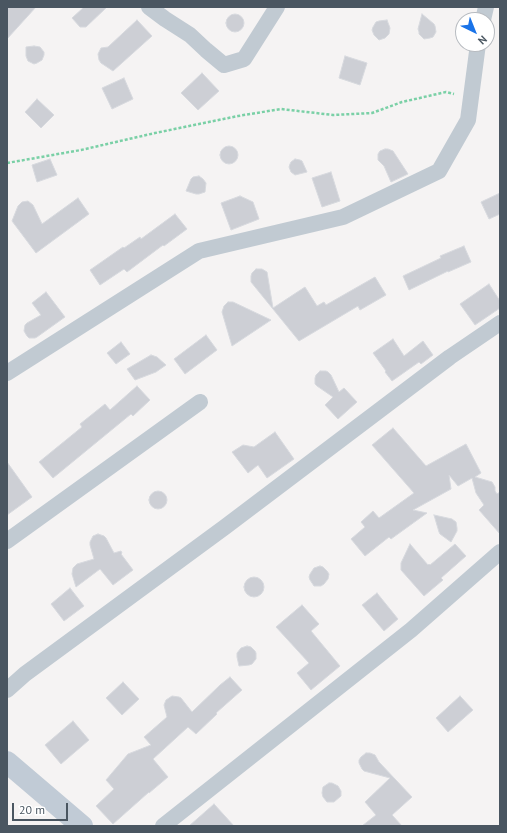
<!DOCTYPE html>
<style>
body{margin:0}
#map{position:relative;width:507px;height:833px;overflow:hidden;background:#f5f3f3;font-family:"PT Sans",sans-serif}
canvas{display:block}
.frame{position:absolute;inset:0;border:8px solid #4a5661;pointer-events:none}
.north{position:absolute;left:455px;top:12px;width:40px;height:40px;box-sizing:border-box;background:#fff;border:1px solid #b7bbc0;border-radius:50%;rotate:137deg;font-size:11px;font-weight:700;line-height:16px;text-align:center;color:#4a5661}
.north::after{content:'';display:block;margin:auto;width:14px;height:18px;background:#1a73e8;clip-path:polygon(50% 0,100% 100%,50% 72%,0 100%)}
.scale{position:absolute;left:12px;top:803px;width:56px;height:18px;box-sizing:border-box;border:2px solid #4a5661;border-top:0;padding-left:5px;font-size:12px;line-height:14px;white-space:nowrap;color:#4a5661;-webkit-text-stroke:3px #fff;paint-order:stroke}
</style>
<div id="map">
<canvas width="507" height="833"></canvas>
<div class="frame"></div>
<div class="north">N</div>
<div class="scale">20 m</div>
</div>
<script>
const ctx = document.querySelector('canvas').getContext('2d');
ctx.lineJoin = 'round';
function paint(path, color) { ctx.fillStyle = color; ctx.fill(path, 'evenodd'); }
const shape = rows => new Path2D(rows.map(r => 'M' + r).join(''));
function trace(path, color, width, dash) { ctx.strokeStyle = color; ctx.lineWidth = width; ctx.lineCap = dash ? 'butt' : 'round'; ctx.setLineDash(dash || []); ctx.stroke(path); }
const building = shape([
 [7,7,36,7,7,39,7,7],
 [84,7,107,7,86,27,80,27,72,18,84,7],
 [422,14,434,24,435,26,436,32,433,37,430,38,424,39,419,34,419,32,418,29,422,14],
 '226 23a9 9 0 1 1 18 0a9 9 0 1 1-18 0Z',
 [137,20,152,36,113,71,101,63,99,60,98,54,101,48,108,47,137,20],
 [387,20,390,28,389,34,385,38,379,40,374,35,372,30,373,27,376,22,379,21,387,20],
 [34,46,40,47,44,52,44,55,42,60,37,63,34,64,28,61,26,56,26,47,34,46],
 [345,56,367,63,360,85,339,78,345,56],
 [202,73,219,91,198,110,181,93,202,73],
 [124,78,133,99,112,109,102,88,124,78],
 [37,99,54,115,41,128,25,112,37,99],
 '220 155a9 9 0 1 1 18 0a9 9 0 1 1-18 0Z',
 [385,149,388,149,393,151,408,174,391,182,384,166,378,160,378,154,380,151,385,149],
 [50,159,57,175,37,182,32,165,50,159],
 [295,159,300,160,302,161,307,172,295,175,291,172,289,167,290,164,291,162,295,159],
 [331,172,340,201,322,207,312,178,331,172],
 [199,176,203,179,206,183,205,192,199,194,196,194,186,191,191,179,193,177,199,176],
 [500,193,500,214,489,219,481,202,500,193],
 [240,196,253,202,259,219,231,230,221,203,240,196],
 [78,198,89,214,36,253,12,221,18,206,22,202,28,201,33,205,42,224,78,198],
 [175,214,187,229,164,246,163,245,127,272,124,269,100,285,90,270,123,247,124,248,140,237,141,239,175,214],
 [464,246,471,262,448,272,448,271,409,290,403,276,441,258,440,256,464,246],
 [256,269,262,269,267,272,273,308,305,287,317,306,324,302,326,305,375,277,386,295,360,310,358,306,299,341,251,282,251,276,252,273,256,269],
 [489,284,500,301,500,308,475,325,460,304,489,284],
 [46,292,65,317,37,337,35,338,29,338,27,336,24,331,25,325,27,323,41,315,32,303,46,292],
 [228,302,233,302,271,320,232,346,222,312,224,306,228,302],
 [206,335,217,350,185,374,174,359,206,335],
 [393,339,404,356,423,341,433,355,421,364,419,362,392,381,385,372,386,371,373,353,393,339],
 [121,342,130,354,116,364,107,353,121,342],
 [151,355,157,357,166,365,156,372,135,380,127,369,151,355],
 [320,371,326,371,328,372,331,375,339,392,344,388,357,402,338,419,325,405,333,397,317,386,315,384,315,378,316,375,320,371],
 [137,386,150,400,133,416,131,414,53,478,39,462,82,427,80,424,105,404,110,410,137,386],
 [393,428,426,466,466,444,481,473,475,477,492,482,495,487,495,491,497,494,500,492,500,534,479,510,484,505,476,493,472,478,458,486,449,475,451,489,413,510,427,513,391,539,389,537,365,556,351,539,365,527,361,522,373,511,379,518,414,493,372,445,393,428],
 [275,432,294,459,267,478,258,465,248,473,232,452,243,445,254,447,275,432],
 [7,462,32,497,7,515,7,462],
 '149 500a9 9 0 1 1 18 0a9 9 0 1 1-18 0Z',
 [434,515,452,519,456,522,457,528,457,531,451,542,440,534,439,532,434,515],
 [98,534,104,536,106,538,114,553,121,551,122,553,121,554,133,570,113,585,100,569,76,587,72,574,73,568,77,564,94,559,90,545,90,542,93,536,98,534],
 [410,544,428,565,429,564,430,565,455,544,466,556,441,578,443,580,424,596,401,570,401,563,410,544],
 [320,566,323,567,327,571,329,574,328,579,324,584,321,586,314,586,310,580,309,577,310,574,314,568,320,566],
 '244 587a10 10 0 1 1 20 0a10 10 0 1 1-20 0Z',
 [70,588,84,606,64,621,51,604,70,588],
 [377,593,398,619,384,631,362,605,377,593],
 [302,605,319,624,311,631,340,666,311,690,297,673,309,663,276,627,302,605],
 [247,646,251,647,255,651,256,653,256,659,252,664,249,665,239,666,237,657,237,653,241,648,247,646],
 [230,677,242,690,216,713,217,714,196,734,188,727,153,759,168,777,149,793,149,792,113,824,96,806,114,789,106,780,128,754,151,745,144,737,167,717,164,705,166,700,172,696,179,697,181,698,192,712,220,685,230,677],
 [123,682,139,699,122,715,106,698,123,682],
 [460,696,473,710,448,732,436,718,460,696],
 [73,721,89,740,61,764,45,745,73,721],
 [366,753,370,753,375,755,379,762,412,797,392,815,402,826,362,826,376,815,365,802,390,778,364,771,362,769,359,763,359,760,361,757,366,753],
 [329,783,332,783,338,786,341,791,341,796,334,802,327,802,323,797,322,793,323,787,329,783],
 [214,804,234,826,189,826,214,804]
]);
paint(building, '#cdcfd5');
trace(building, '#d7d9de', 1);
trace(shape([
 [7,163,81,150,155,133,238,116,281,109,333,115,372,113,402,102,446,92,454,94]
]), '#7ad0a6', 2.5, [3, 2]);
trace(shape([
 [149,7,165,19,190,35,206,50,224,65,244,59,277,7],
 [483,20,486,7],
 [7,373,199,251,343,217,439,171,468,120,478,44],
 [7,541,200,402],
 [7,690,25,674,225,527,450,357,500,323],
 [163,826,411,630,500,552]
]), '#c1cad2', 16);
trace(shape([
 [7,762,82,826]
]), '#c1cbd6', 22);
</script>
